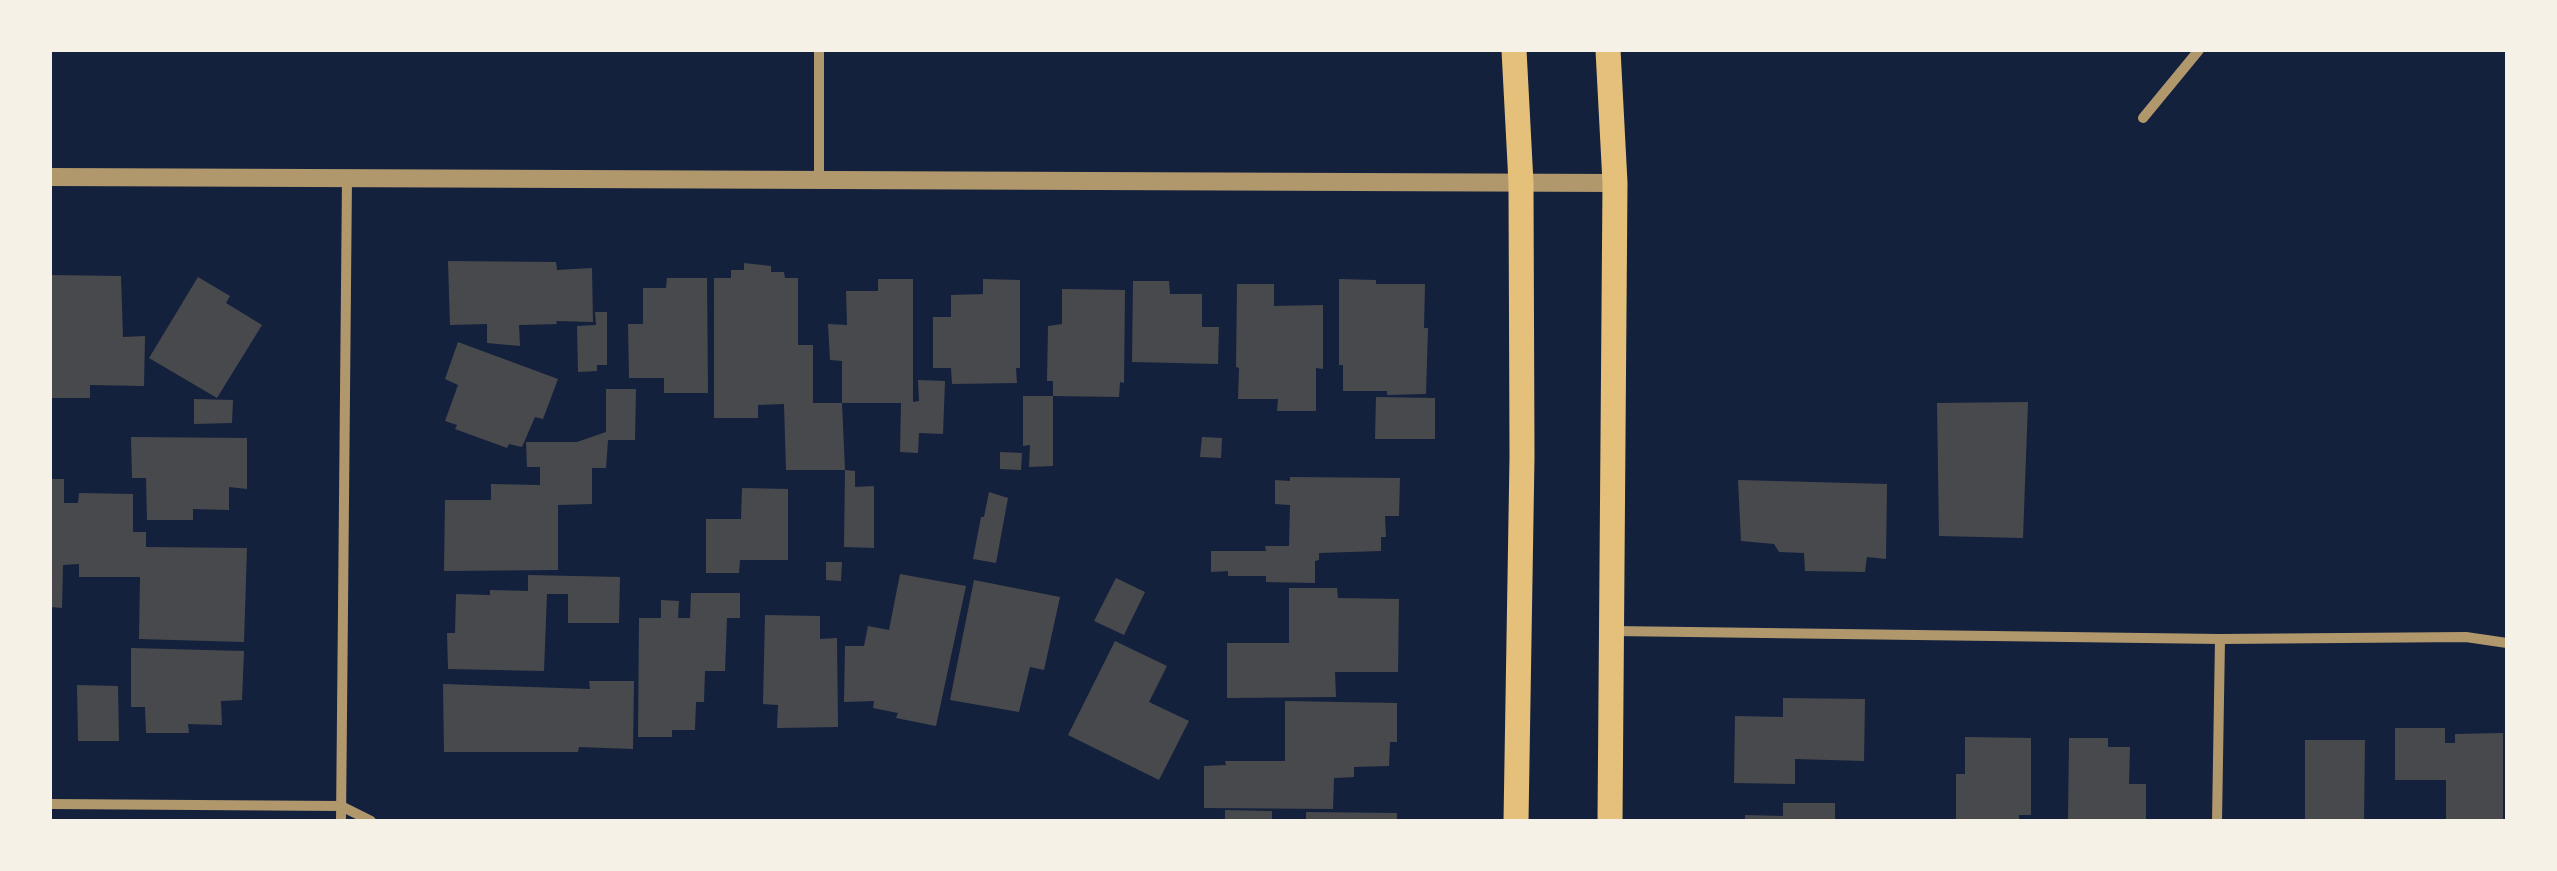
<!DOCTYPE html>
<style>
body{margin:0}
#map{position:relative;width:2557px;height:871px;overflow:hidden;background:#14213d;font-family:"Alegreya Sans",sans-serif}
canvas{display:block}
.frame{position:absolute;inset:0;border:52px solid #f6f1e7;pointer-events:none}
</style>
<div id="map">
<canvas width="2557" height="871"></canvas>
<div class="frame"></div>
</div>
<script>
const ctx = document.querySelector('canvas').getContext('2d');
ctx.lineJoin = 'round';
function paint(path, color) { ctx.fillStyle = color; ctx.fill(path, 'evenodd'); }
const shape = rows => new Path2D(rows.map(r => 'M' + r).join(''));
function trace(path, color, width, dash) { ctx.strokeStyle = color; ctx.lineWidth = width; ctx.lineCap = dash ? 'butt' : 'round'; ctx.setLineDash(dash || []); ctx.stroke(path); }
paint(shape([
 [448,261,556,262,557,270,592,268,593,322,556,321,557,324,519,325,520,346,487,343,487,324,450,325],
 [744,263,771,266,771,272,784,272,785,278,798,278,798,345,813,345,813,403,842,403,842,361,830,360,828,324,847,325,846,291,878,291,878,279,913,279,913,402,919,401,918,380,945,381,943,434,919,433,918,453,900,452,901,403,842,403,845,470,786,470,784,404,758,405,758,418,714,418,714,278,731,278,731,270,744,270],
 [50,275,121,276,123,337,145,336,144,386,90,385,90,398,50,398],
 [198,277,230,296,226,303,262,325,217,398,149,358],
 [667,278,707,278,708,393,664,393,664,378,629,378,628,324,643,324,643,288,666,288],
 [983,279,1020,280,1020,368,1016,368,1017,383,952,384,951,368,933,368,933,317,951,317,951,295,983,294],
 [1339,279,1376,280,1376,284,1425,284,1424,328,1428,328,1426,394,1387,395,1387,391,1343,391,1343,365,1339,365],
 [1133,281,1169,281,1170,294,1202,294,1202,327,1219,327,1218,364,1132,362],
 [1237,284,1274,284,1274,306,1323,305,1323,369,1316,368,1316,411,1277,411,1278,399,1238,399,1239,368,1236,367],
 [1062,289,1125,290,1124,383,1120,382,1119,397,1053,396,1053,381,1047,381,1048,326,1062,324],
 [595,312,607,312,607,365,597,365,597,371,578,372,577,326,596,325],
 [458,342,558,379,543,419,535,417,522,447,509,444,507,448,455,429,457,425,445,421,458,385,445,379],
 [606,389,636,389,635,440,608,440,606,468,592,468,592,504,558,505,558,570,444,571,445,500,491,500,491,484,540,485,540,467,527,467,526,442,577,442,606,432],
 [1023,396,1053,396,1053,466,1029,467,1030,445,1023,446],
 [1376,397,1435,398,1435,439,1375,439],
 [194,399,233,400,232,423,194,424],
 [2028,402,2023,538,1939,536,1937,403],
 [131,437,247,438,247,489,229,487,229,510,193,509,193,520,147,520,146,478,132,478],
 [1202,437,1222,438,1221,458,1200,457],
 [1000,452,1022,453,1021,470,1000,469],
 [845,470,855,471,855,487,874,486,874,548,844,547],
 [1290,477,1400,478,1399,516,1385,516,1386,537,1381,537,1381,551,1319,553,1319,560,1315,561,1315,583,1266,582,1266,576,1228,576,1228,571,1211,572,1211,551,1266,551,1265,546,1289,546,1290,505,1275,504,1275,480,1290,481],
 [50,479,64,479,64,503,78,503,79,493,133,494,133,532,146,532,146,547,247,548,244,642,139,639,140,577,79,577,79,564,63,565,62,608,50,607],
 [1738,480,1887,484,1886,559,1867,557,1865,572,1805,571,1804,553,1779,552,1774,544,1741,541],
 [742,488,788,489,788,560,740,560,739,573,706,573,706,519,741,519],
 [989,492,1008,498,996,563,973,559,981,517,984,517],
 [826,562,842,562,841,581,826,580],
 [900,574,966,586,936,726,896,718,898,713,873,708,874,701,844,702,845,646,864,646,868,626,889,630],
 [528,575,620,577,619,623,568,623,568,594,547,594,544,671,448,669,447,633,455,633,456,594,490,595,490,590,528,591],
 [1116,578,1145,592,1124,635,1094,621],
 [974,580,1060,597,1044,670,1030,667,1019,712,950,700],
 [1289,588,1337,588,1338,598,1399,599,1398,672,1335,672,1336,697,1227,698,1227,643,1289,643],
 [691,593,740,593,740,618,727,618,725,671,705,671,704,702,696,702,695,730,672,730,672,737,638,737,639,618,661,618,661,600,679,601,678,618,690,618],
 [765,615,820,616,820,639,837,638,838,727,777,728,778,705,763,704],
 [1115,641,1167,666,1149,702,1189,721,1159,780,1068,735],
 [131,648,244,651,242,700,221,701,222,725,188,724,189,733,146,733,145,707,131,707],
 [589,681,634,681,633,749,579,747,578,752,444,752,443,684,590,689],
 [77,685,118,686,119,741,78,741],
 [1783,698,1865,699,1864,761,1795,759,1795,784,1734,783,1735,716,1783,717],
 [1285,701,1397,703,1397,742,1390,742,1389,766,1354,767,1354,777,1334,778,1333,809,1204,808,1204,766,1226,765,1225,761,1285,761],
 [2395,728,2445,728,2445,743,2455,743,2455,734,2503,733,2503,821,2446,821,2446,780,2395,780],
 [1965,737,2031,738,2031,815,2019,815,2019,821,1956,821,1956,774,1965,774],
 [2069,738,2108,738,2108,747,2130,747,2129,784,2146,784,2146,821,2068,821],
 [2305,740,2365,740,2364,821,2305,821],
 [1783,803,1835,803,1835,821,1745,821,1745,815,1783,816],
 [1225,810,1272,811,1272,821,1225,821],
 [1306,812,1397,813,1397,821,1306,821]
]), '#48494c');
trace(shape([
 [819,50,819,180],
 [2143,118,2199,50],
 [1613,631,2220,639,2466,637,2507,643],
 [50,804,341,806,371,821],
 [341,821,347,179],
 [2217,821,2220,639]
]), '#b1986c', 10);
trace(shape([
 [50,177,1615,183]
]), '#b1986c', 18);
trace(shape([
 [1514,50,1521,183,1522,457,1516,821],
 [1608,50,1615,183,1610,821]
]), '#e5c07b', 25);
</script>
